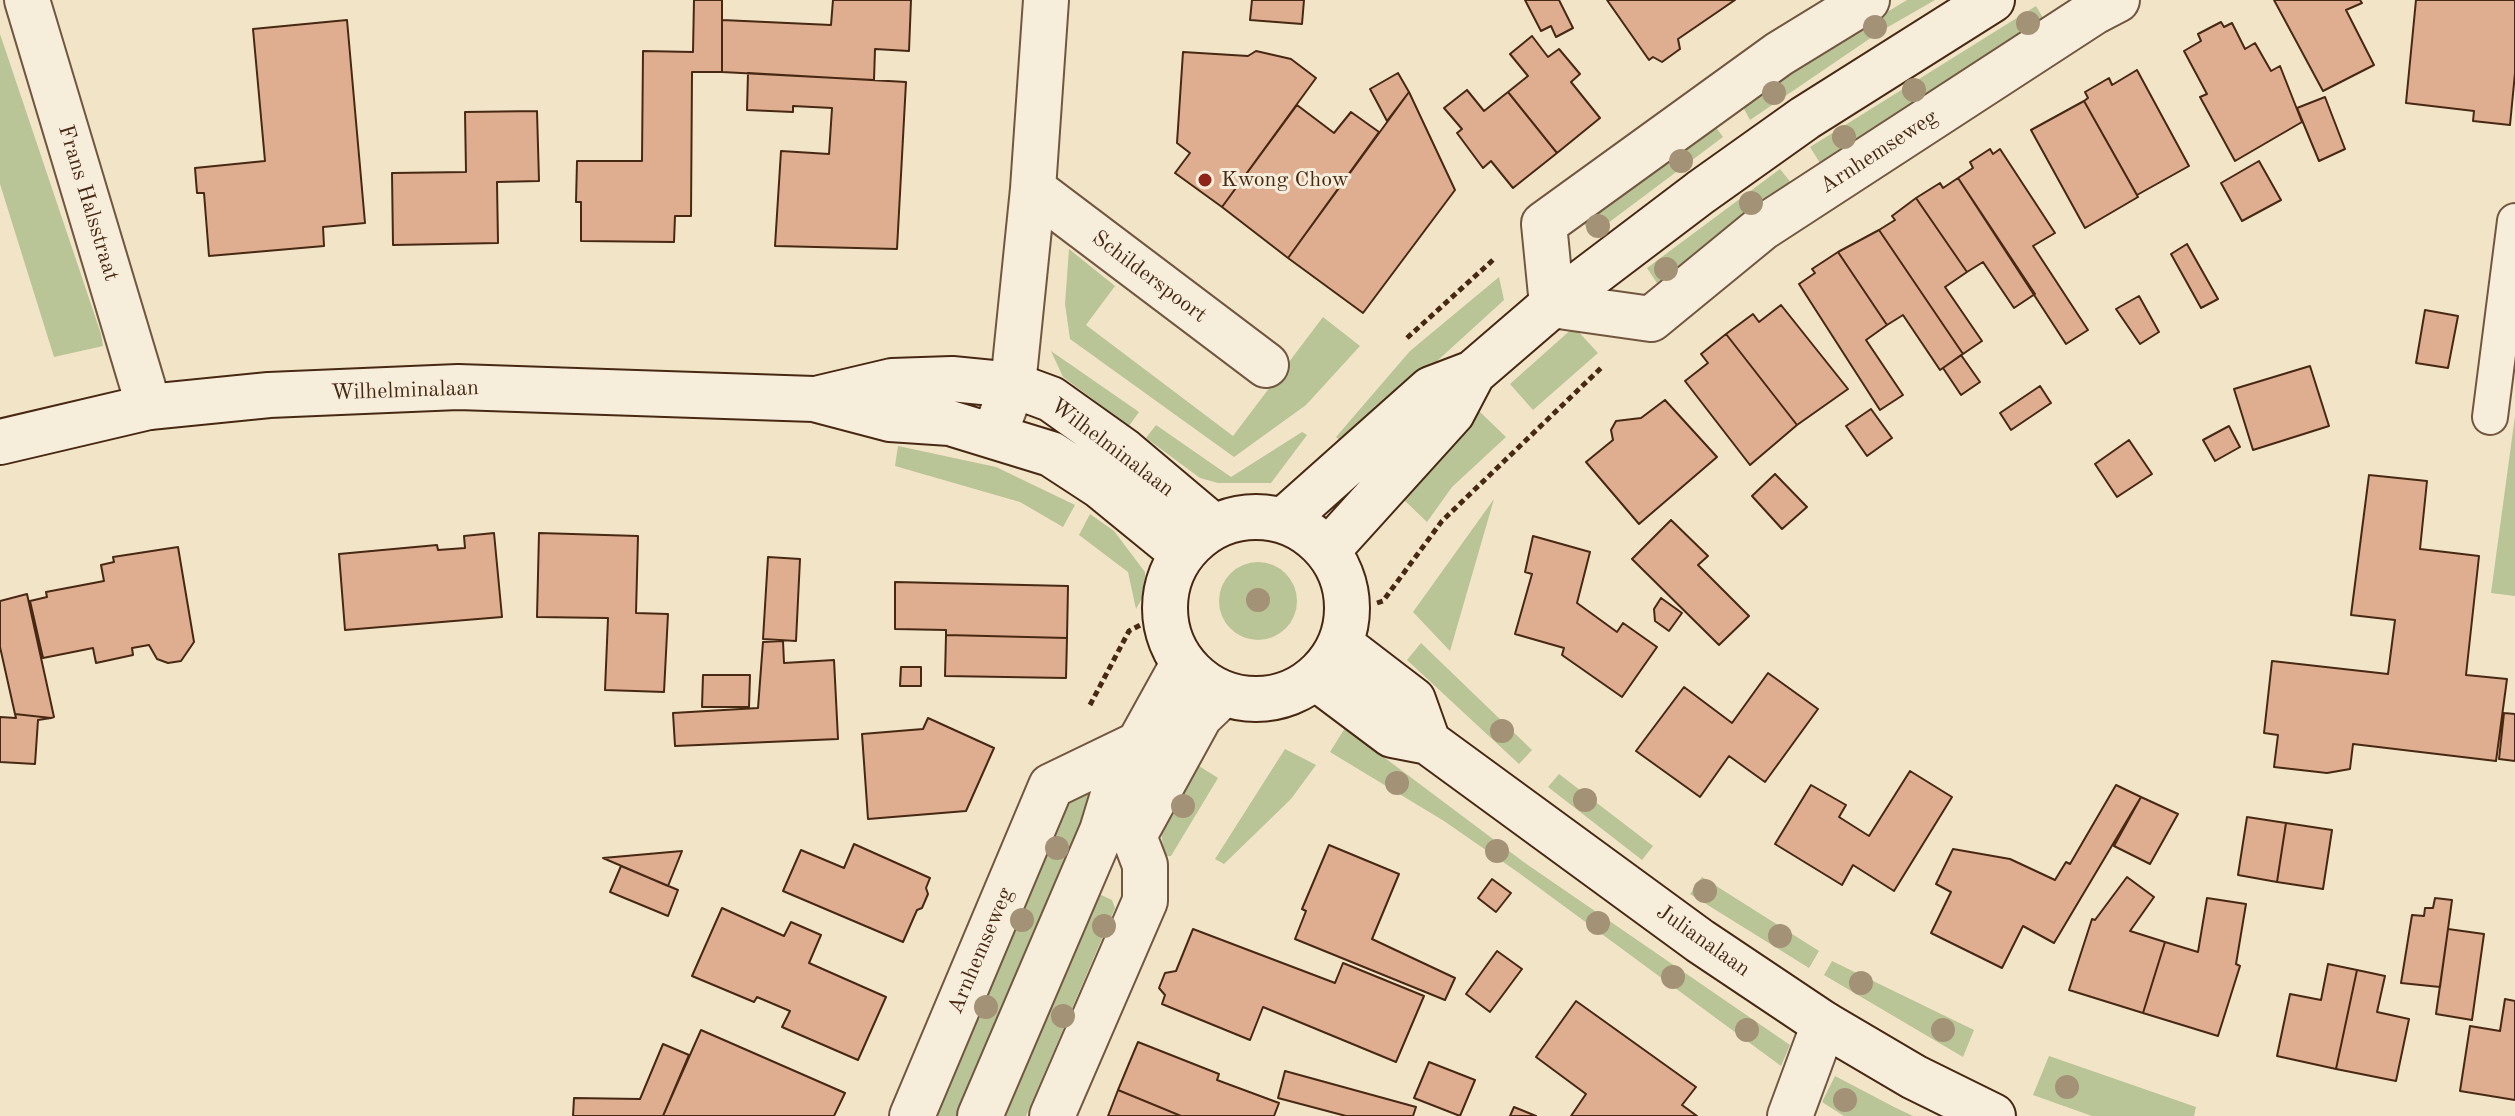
<!DOCTYPE html>
<style>
body{margin:0}
canvas{display:block;background:#f2e4c7}
</style>
<canvas width="2515" height="1116"></canvas>
<script>
const ctx = document.querySelector('canvas').getContext('2d');
ctx.lineJoin = 'round';
function paint(path, color) { ctx.fillStyle = color; ctx.fill(path, 'evenodd'); }
const shape = rows => new Path2D(rows.map(r => 'M' + r).join(''));
function trace(path, color, width, dash) { ctx.strokeStyle = color; ctx.lineWidth = width; ctx.lineCap = dash ? 'butt' : 'round'; ctx.setLineDash(dash || []); ctx.stroke(path); }
function write(font, color, halo, rows, align = 'center') {
  ctx.font = font + ' "Old Standard TT",serif'; ctx.lineWidth = 6; ctx.setLineDash([]); ctx.textBaseline = 'middle'; ctx.strokeStyle = halo; ctx.fillStyle = color; for (const [text, x, y, turn = 0] of rows) {
    ctx.save(); ctx.translate(x, y); ctx.rotate((+turn || 0) * Math.PI / 180); ctx.textAlign = isNaN(turn) ? turn : align; if (halo) ctx.strokeText(text, 0, 0); ctx.fillText(text, 0, 0); ctx.restore();
  }
}
paint(shape([
 [1907,0,1935,0,1881,31,1750,120,1743,107,1808,60],
 [2036,6,2046,23,1820,163,1810,147],
 [0,34,101,334,103,346,54,357,0,184],
 [1715,126,1723,137,1592,235,1584,224],
 [1780,169,1792,184,1657,283,1647,268],
 [1069,249,1115,286,1086,325,1233,436,1323,317,1360,346,1306,405,1234,457,1070,339,1065,304],
 [1499,277,1504,300,1345,445,1336,437,1410,351],
 [1574,327,1598,353,1533,410,1510,384],
 [1051,351,1139,412,1129,426,1063,377],
 [1479,411,1506,437,1452,487,1427,522,1403,499,1428,462],
 [2515,416,2515,596,2491,593],
 [1156,425,1231,477,1302,432,1307,435,1271,483,1218,483,1200,478,1146,438],
 [898,446,996,467,1075,505,1063,527,1020,502,895,466],
 [1494,499,1450,651,1413,612],
 [1090,514,1114,531,1145,572,1145,593,1136,609,1128,572,1079,535],
 '1219 601a39 39 0 1 1 78 0a39 39 0 1 1-78 0Z',
 [1421,643,1532,750,1519,764,1407,660],
 [1345,728,1525,863,1790,1045,1781,1066,1519,873,1444,821,1330,752],
 [1285,749,1316,765,1291,799,1224,864,1215,859],
 [1191,761,1218,778,1171,856,1164,856,1160,822],
 [1559,774,1653,846,1642,860,1548,787],
 [1075,786,1092,794,1093,804,958,1116,930,1116],
 [1702,877,1819,951,1809,968,1690,894],
 [1099,894,1112,900,1115,908,1026,1116,996,1116,1090,898],
 [1832,961,1974,1030,1963,1057,1824,975],
 [2049,1056,2196,1107,2194,1116,2092,1116,2033,1095],
 [1835,1076,1896,1108,1913,1116,1844,1116,1822,1102]
]), '#b9c497');
const building = shape([
 [694,0,722,0,722,72,692,72,691,216,675,216,674,242,581,241,581,202,576,202,577,161,642,161,643,51,693,52,694,0],
 [833,0,911,0,909,51,875,49,874,80,722,72,722,20,831,25,833,0],
 [1252,0,1304,0,1302,24,1250,20,1252,0],
 [1525,0,1559,0,1573,28,1556,37,1551,26,1541,31,1525,0],
 [1607,0,1735,0,1678,39,1680,49,1662,62,1653,57,1649,60,1607,0],
 [2274,0,2360,0,2362,3,2346,10,2374,65,2323,91,2274,0],
 [2416,0,2515,0,2515,73,2510,125,2473,121,2474,111,2406,103,2416,0],
 [347,20,365,223,323,227,324,246,209,256,204,193,197,193,195,168,265,161,253,29,347,20],
 [2221,22,2224,27,2232,23,2245,49,2255,43,2271,71,2280,66,2302,122,2235,161,2200,97,2207,94,2184,51,2201,41,2198,34,2221,22],
 [1532,36,1548,57,1559,49,1580,74,1571,82,1600,118,1557,153,1508,92,1528,76,1510,54,1532,36],
 [1256,51,1291,59,1316,78,1222,207,1175,173,1190,153,1177,143,1183,52,1248,56,1256,51],
 [2137,70,2189,166,2137,195,2084,101,2088,98,2085,92,2109,78,2112,85,2137,70],
 [748,73,906,82,897,249,775,246,781,151,829,154,832,108,793,106,793,112,747,110,748,73],
 [1398,73,1409,92,1387,121,1370,89,1398,73],
 [1467,90,1484,111,1508,92,1557,153,1513,188,1491,161,1483,168,1457,133,1462,129,1444,108,1467,90],
 [1409,92,1455,190,1363,313,1288,258,1409,92],
 [2325,97,2345,149,2319,161,2297,108,2325,97],
 [2084,101,2138,197,2085,228,2031,130,2084,101],
 [1297,105,1334,133,1351,112,1379,132,1288,258,1222,207,1297,105],
 [537,111,539,181,497,182,498,243,393,245,392,173,466,172,465,112,537,111],
 [1990,149,1993,154,2000,149,2055,233,2033,246,2088,330,2066,344,1958,178,1973,168,1970,162,1990,149],
 [2259,161,2281,200,2242,221,2221,183,2259,161],
 [1958,178,2035,294,2014,308,1983,262,1967,272,1916,198,1940,183,1943,188,1958,178],
 [1916,198,1967,272,1945,287,1982,341,1963,354,1879,230,1895,220,1892,216,1916,198],
 [1879,230,1963,354,1940,370,1903,315,1887,325,1838,252,1879,230],
 [2187,244,2218,299,2201,308,2171,254,2187,244],
 [1838,252,1887,325,1866,340,1903,395,1880,410,1799,284,1815,273,1812,269,1838,252],
 [2139,296,2159,332,2140,344,2116,309,2139,296],
 [1781,305,1848,389,1797,425,1726,334,1753,314,1759,322,1781,305],
 [2425,310,2458,316,2448,368,2416,363,2425,310],
 [1726,334,1797,425,1750,465,1685,381,1708,363,1701,354,1726,334],
 [1961,355,1980,382,1961,395,1943,368,1961,355],
 [2310,366,2329,426,2253,450,2234,389,2310,366],
 [2040,386,2051,403,2011,430,2000,413,2040,386],
 [1665,400,1717,457,1639,524,1586,462,1613,440,1611,430,1616,421,1641,418,1665,400],
 [1871,409,1892,438,1867,456,1846,426,1871,409],
 [2229,426,2240,447,2215,461,2203,440,2229,426],
 [2129,440,2152,474,2117,497,2095,464,2129,440],
 [1775,474,1807,507,1782,529,1752,496,1775,474],
 [2369,475,2427,481,2420,549,2479,556,2466,675,2507,679,2496,761,2353,744,2350,769,2327,773,2274,767,2278,735,2264,733,2272,661,2388,674,2395,620,2351,615,2369,475],
 [1671,520,1708,556,1698,565,1749,616,1719,645,1632,559,1671,520],
 [494,533,502,617,345,630,339,554,437,545,438,550,465,548,464,536,494,533],
 [539,533,638,536,636,613,668,614,664,692,605,690,608,618,537,617,539,533],
 [1533,536,1590,552,1577,603,1617,632,1623,623,1657,647,1622,697,1562,655,1564,648,1515,634,1532,574,1525,572,1533,536],
 [178,547,194,642,181,661,168,663,157,659,149,645,132,648,133,655,96,663,93,648,43,658,30,601,47,597,46,592,104,581,101,565,114,562,113,557,178,547],
 [768,557,800,559,796,641,763,639,768,557],
 [895,582,1068,586,1067,638,946,635,946,630,895,629,895,582],
 [27,594,54,717,51,718,15,714,0,647,0,601,27,594],
 [1661,598,1682,613,1669,631,1655,621,1654,609,1661,598],
 [946,635,1067,638,1066,678,945,676,946,635],
 [783,641,784,663,834,660,838,739,675,746,673,713,758,708,763,642,783,641],
 [901,667,921,667,921,686,900,686,901,667],
 [1768,673,1818,709,1765,782,1729,756,1700,797,1636,751,1684,687,1732,723,1768,673],
 [703,675,750,675,749,707,702,707,703,675],
 [2504,713,2515,714,2515,761,2499,759,2504,713],
 [15,714,51,718,38,720,35,764,0,762,0,717,16,718,15,714],
 [928,718,994,748,966,811,868,819,862,734,923,729,928,718],
 [1910,771,1952,797,1894,891,1853,865,1842,885,1775,844,1811,785,1846,805,1839,817,1869,836,1910,771],
 [2116,785,2141,797,2054,943,2023,926,2002,968,1931,933,1951,892,1936,884,1953,849,2010,859,2055,880,2066,862,2070,864,2116,785],
 [2141,797,2178,814,2150,864,2114,846,2141,797],
 [2247,817,2286,823,2277,882,2238,875,2247,817],
 [2286,823,2332,830,2323,889,2277,882,2286,823],
 [854,844,930,878,926,888,928,894,922,908,917,910,903,942,783,891,801,850,844,868,854,844],
 [1329,845,1399,874,1372,939,1455,978,1445,1000,1295,939,1306,911,1302,909,1329,845],
 [682,851,668,886,603,858,682,851],
 [621,866,678,890,668,916,610,892,621,866],
 [2127,877,2154,897,2130,931,2165,942,2143,1013,2069,990,2092,919,2095,920,2127,877],
 [1492,879,1511,893,1496,912,1478,898,1492,879],
 [2207,898,2246,904,2236,964,2240,966,2218,1036,2143,1013,2165,942,2198,952,2207,898],
 [2435,898,2452,900,2440,987,2401,983,2412,915,2424,916,2425,908,2433,908,2435,898],
 [722,908,784,936,791,922,821,935,809,963,886,997,858,1060,782,1027,790,1011,757,997,754,1002,692,976,722,908],
 [1193,929,1335,983,1343,963,1424,996,1396,1062,1263,1007,1250,1040,1162,1004,1165,995,1159,988,1165,973,1176,971,1193,929],
 [2448,929,2484,934,2472,1020,2436,1014,2448,929],
 [1497,951,1522,969,1490,1012,1466,994,1497,951],
 [2328,964,2357,970,2336,1069,2277,1056,2290,994,2321,1000,2328,964],
 [2357,970,2385,976,2377,1012,2409,1019,2396,1081,2336,1069,2357,970],
 [2505,999,2515,1001,2515,1100,2460,1091,2470,1026,2500,1031,2505,999],
 [1576,1001,1696,1087,1682,1105,1697,1116,1571,1116,1586,1094,1536,1057,1576,1001],
 [701,1030,845,1093,834,1116,663,1116,701,1030],
 [1138,1042,1219,1074,1217,1080,1279,1103,1274,1116,1181,1116,1118,1090,1138,1042],
 [663,1044,689,1055,663,1116,573,1116,574,1098,640,1099,663,1044],
 [1429,1062,1475,1080,1460,1116,1414,1098,1429,1062],
 [1285,1071,1416,1107,1413,1116,1346,1116,1278,1098,1285,1071],
 [1118,1090,1181,1116,1108,1116,1118,1090],
 [1514,1107,1536,1116,1510,1116,1514,1107]
]);
paint(building, '#dfae91');
trace(building, '#472813', 2);
const lane = shape([
 [2490,417,2515,221]
]);
const street = shape([
 [27,0,149,407],
 [1867,0,1779,54,1544,224,1552,305,1651,319,1762,228,2094,12,2117,0],
 [1033,189,1266,365],
 [994,435,1013,385,1033,189,1046,0],
 [1134,836,1200,716,1223,694],
 [912,1116,1051,786,1136,745],
 [980,1116,1102,831,1116,785,1183,664],
 [1052,1116,1145,901,1145,865,1134,836,1112,827,1102,831],
 [1790,1116,1824,1024]
]);
const secondary = shape([
 [820,398,892,381,952,379,1013,385,1051,399,1124,451,1213,526],
 [0,442,149,407,269,395,458,387,814,399,890,419,950,423,1051,454,1100,486,1182,553],
 '1165 608a91 91 0 1 1 182 0a91 91 0 1 1-182 0Z',
 [1284,520,1431,389,1473,373,1552,305,1701,192,1805,118,1992,0],
 [1328,550,1452,413,1473,373],
 [1340,644,1413,700,1428,742],
 [1316,678,1392,735,1428,742,1700,941,1824,1024,1914,1077,1993,1116]
]);
trace(lane, '#725740', 38);
trace(street, '#725740', 48);
trace(secondary, '#472813', 48);
trace(shape([
 [1407,338,1494,259],
 [1377,603,1383,601,1442,521,1601,368],
 [1090,705,1129,631,1146,622]
]), '#472813', 5, [6, 4]);
trace(lane, '#f7eddb', 34);
trace(street, '#f7eddb', 44);
trace(secondary, '#f7eddb', 44);
ctx.fillStyle = '#a49276';
for (const [x, y] of [
 [2028,23],
 [1875,27],
 [1914,90],
 [1774,93],
 [1844,137],
 [1681,161],
 [1751,203],
 [1598,226],
 [1666,269],
 [1258,600],
 [1502,731],
 [1397,783],
 [1585,800],
 [1183,806],
 [1057,848],
 [1497,851],
 [1705,891],
 [1022,920],
 [1598,923],
 [1104,926],
 [1780,936],
 [1673,977],
 [1861,983],
 [986,1007],
 [1063,1016],
 [1747,1030],
 [1943,1030],
 [2067,1087],
 [1845,1100]
]) { ctx.beginPath(); ctx.arc(x, y, 12, 0, 2 * Math.PI); ctx.fill(); }
for (const [x, y, r, color] of [
 [1205,180,8,"#8f2418"]
]) { const dot = new Path2D(); dot.arc(x, y, r, 0, 2 * Math.PI); ctx.fillStyle = color; ctx.fill(dot); trace(dot, '#f7eddb', 3); }
write('22px', '#472813', '#f7eddb', [
 ["Arnhemseweg",1879,152,-33],
 ["Frans Halsstraat",88,203,73],
 ["Schilderspoort",1149,277,37],
 ["Wilhelminalaan",405,391,-2],
 ["Wilhelminalaan",1112,448,37],
 ["Julianalaan",1703,941,35],
 ["Arnhemseweg",981,951,-67]
]);
write('22px', '#472813', '#f7eddb', [
 ["Kwong Chow",1221,180]
], 'left');
</script>
